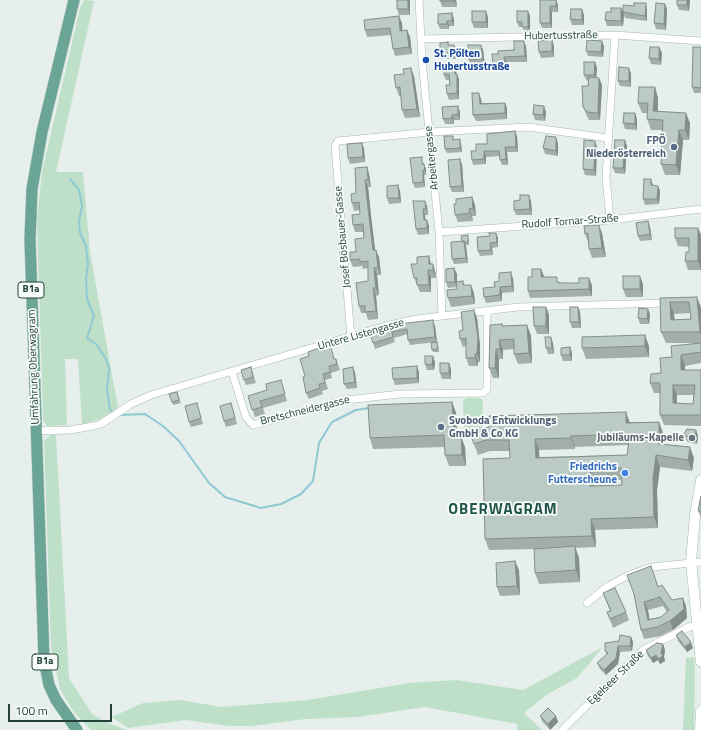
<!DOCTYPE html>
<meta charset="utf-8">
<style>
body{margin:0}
#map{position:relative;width:701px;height:730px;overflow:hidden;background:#e6efeb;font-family:"Titillium Web",sans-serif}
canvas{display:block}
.scale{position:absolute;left:8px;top:704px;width:104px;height:18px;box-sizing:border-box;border:2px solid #24423a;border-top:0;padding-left:5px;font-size:12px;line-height:14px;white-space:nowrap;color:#24423a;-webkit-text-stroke:3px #f7fbf9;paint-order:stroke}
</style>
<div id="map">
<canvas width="701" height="730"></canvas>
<div class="scale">100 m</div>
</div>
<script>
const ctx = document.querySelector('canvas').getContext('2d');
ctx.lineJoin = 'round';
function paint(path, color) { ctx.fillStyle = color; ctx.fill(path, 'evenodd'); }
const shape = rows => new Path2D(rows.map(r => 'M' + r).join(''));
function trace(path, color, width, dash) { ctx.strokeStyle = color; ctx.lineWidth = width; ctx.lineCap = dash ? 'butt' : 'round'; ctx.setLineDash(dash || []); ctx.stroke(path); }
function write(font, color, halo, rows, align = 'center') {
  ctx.font = font + ' "Titillium Web",sans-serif'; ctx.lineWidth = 3.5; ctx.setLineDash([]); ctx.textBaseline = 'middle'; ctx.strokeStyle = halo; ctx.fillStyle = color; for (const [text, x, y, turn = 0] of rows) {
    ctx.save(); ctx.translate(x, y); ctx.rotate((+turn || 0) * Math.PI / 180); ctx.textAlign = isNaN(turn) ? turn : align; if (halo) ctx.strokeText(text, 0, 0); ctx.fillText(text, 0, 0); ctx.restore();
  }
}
paint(shape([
 [84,0,94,1,56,172,83,172,90,252,118,408,101,419,82,424,78,359,65,359,67,425,47,426,43,420,37,219,42,172,80,8],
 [466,398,480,398,483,400,482,433,464,433,463,401],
 [50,435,56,435,69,678,92,714,104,721,127,730,91,730,73,711,60,689,51,647,44,441],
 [603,647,577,678,548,694,524,713,542,730,517,730,517,724,425,707,358,717,306,719,252,726,229,726,186,720,128,728,112,717,143,703,181,700,221,707,307,700,409,683,456,680,523,690],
 [694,657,695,673,694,730,683,730,686,658]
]), '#bfe0c8');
trace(shape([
 [70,179,79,190,82,206,79,221,80,233,86,246,88,264,86,280,87,299,94,316,87,338,96,344,106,359,109,369,107,388,110,410,115,413],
 [119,415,145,414,163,426,179,441,209,483,225,497,261,508,281,504,301,494,313,481,319,443,332,422,356,410,369,408]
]), '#8ec9d4', 2);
const minor = shape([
 [419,0,422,60,439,232,442,316],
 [421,39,615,35,701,41],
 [610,220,606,177,615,35],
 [439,232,610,220,701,209],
 [351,337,335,146,338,141,430,132,528,127,608,138],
 [232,372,246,417,253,425,346,400,400,394,483,393,487,389,487,311],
 [36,431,70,430,94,426,101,424,131,404,151,395,389,325,417,319,518,307,669,303],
 [587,603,608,586,629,575,652,567,701,562],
 [562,730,643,650,689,627,697,625]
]);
const secondary = shape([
 [701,480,695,515,691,562,701,662],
 [700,730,701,711]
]);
const primary = shape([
 [74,0,42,132,32,189,30,239,44,660,49,685,56,700,77,730]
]);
trace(minor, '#a8b8b2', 8);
trace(secondary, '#a4bbb3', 11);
trace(primary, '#c2cac8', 12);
trace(minor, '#fff', 7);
trace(secondary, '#fff', 10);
trace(primary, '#6aa596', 11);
paint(shape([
 [397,0,410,0,410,15,399,15,397,9],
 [440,0,456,0,457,7,442,7],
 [540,0,556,0,558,5,558,12,552,12,552,28,542,28,540,23],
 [675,0,690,0,689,11,679,10,677,5,677,0],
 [665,4,667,9,666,30,656,29,654,23],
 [621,8,623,12,647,9,647,21,625,18,624,14,623,26,607,26,605,20,611,12],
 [582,9,584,15,584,25,572,25,570,19],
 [528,11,530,16,530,32,524,32,523,27,519,27,517,22],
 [452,13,454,19,454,26,449,26,449,29,440,29,438,24],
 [488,17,488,28,474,28,472,22],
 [402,23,402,31,407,30,410,37,412,54,395,56,393,49,391,35,367,37,365,30],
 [448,42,449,45,454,45,456,51,456,59,442,59,440,53],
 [481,45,483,50,485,65,471,65,469,60],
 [526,46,527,62,507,62,507,71,495,71,493,65,498,54],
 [554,46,554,57,541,58,539,52],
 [604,46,603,57,588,56,586,51],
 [659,47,662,53,661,65,651,64,649,58],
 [701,47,701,93,694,93,692,87],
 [595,62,597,68,596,78,599,78,602,85,600,120,589,120,586,114,583,107,588,86,588,81,586,80,584,75],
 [629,68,631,74,631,87,620,86,618,81],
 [456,72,459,79,459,99,449,100,447,94,450,85,449,80,446,80,444,75],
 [414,76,420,117,405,118,402,110,401,96,399,96,396,88],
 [655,87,658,98,658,111,690,123,689,140,683,140,680,175,665,175,661,164,662,130,651,130,647,119,648,113,642,113,638,103],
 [481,99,482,103,505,103,507,108,507,119,476,121,473,115],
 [442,107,460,112,460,120,454,120,454,124,445,124,443,119],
 [546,112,545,121,535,120,533,114],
 [635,113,637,119,637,130,625,129,623,123],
 [453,136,454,139,461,144,462,152,447,153,445,149],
 [517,136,518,152,507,152,508,165,502,165,500,160,500,156,486,157,486,164,473,165,472,160,476,151,487,144],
 [558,143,558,156,545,154,543,148],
 [627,146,625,174,615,173,613,168],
 [597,147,596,176,585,175,583,169],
 [364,148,365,162,350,164,348,158],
 [423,162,424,164,426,169,426,175,424,175,425,187,415,188,413,183],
 [462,164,464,192,452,192,450,187],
 [367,167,369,174,371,187,368,187,371,216,375,250,379,257,381,275,377,275,379,295,376,296,378,319,368,320,366,313,361,313,359,306,368,281,368,268,363,269,362,266,353,267,350,260,364,238,363,232,355,232,353,225,360,214,360,210,354,211,352,203],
 [658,186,660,191,659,204,645,205,643,199],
 [400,191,401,203,389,204,387,198],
 [472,197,475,205,476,216,472,216,473,221,458,222,455,215],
 [425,201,427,206,428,215,425,215,425,220,429,226,429,234,418,235,416,229],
 [531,201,532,215,516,215,514,210],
 [650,227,652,240,640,241,638,236],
 [698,228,701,235,701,270,688,270,685,261,689,252,689,247,678,246,675,238],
 [496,233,498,238,498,247,492,248,493,255,480,256,478,251,490,236],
 [602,233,606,257,592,258,589,249,589,242,588,242,585,234],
 [469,238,469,245,466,245,468,263,454,264,452,259,462,242],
 [431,264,435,271,436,278,431,278,431,292,420,292,414,278],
 [454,268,457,274,457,282,463,281,464,285,474,293,475,304,451,307,448,298,457,289,457,287,448,288,446,282],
 [541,269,544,277,562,283,592,285,592,296,530,298,528,291,532,277],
 [513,278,514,292,502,293,502,301,486,303,484,297,495,287,499,281],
 [643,284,643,297,626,297,623,289],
 [697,297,701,308,701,363,685,366,685,370,701,370,701,426,664,425,660,415,660,393,654,393,650,383,661,373,672,357,700,343,666,343,661,332,660,298],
 [690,313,691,319,675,320,674,314],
 [677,395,694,395,693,404,677,403],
 [546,307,549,315,549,334,537,334,534,326],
 [578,307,580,312,581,328,572,328,570,322],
 [474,310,477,318,480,345,480,362,478,362,478,366,469,366,466,358,466,346,463,347,460,339,463,330],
 [650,314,649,324,640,324,638,318],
 [400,324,435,326,437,342,410,345,408,340,408,334,394,338,395,342,375,349,373,343],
 [502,324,503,326,527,325,531,336,532,363,518,364,514,354,514,349,503,350,503,359,499,359,499,378,493,378,489,368],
 [582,337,649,346,649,357,586,359,582,348],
 [437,342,438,345,439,352,433,352,432,350],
 [553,343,554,354,548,354,546,348],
 [330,344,334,359,336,359,340,370,331,373,332,378,325,380,328,389,322,391,323,394,309,399,306,393,305,376],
 [570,347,572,353,572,361,563,361,561,355],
 [435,362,434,370,427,370,425,364],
 [449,363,451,369,451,379,442,379,440,373],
 [251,367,256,383,246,385,244,380],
 [353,367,355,373,357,388,347,389,344,384],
 [419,372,419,383,395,385,393,379],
 [283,387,287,401,263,408,265,414,255,417,248,396],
 [177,392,181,403,173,405,169,394],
 [452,402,456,413,457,437,465,447,466,466,449,466,445,455,445,447,373,449,370,438],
 [197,403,203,424,191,427,189,422],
 [233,409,237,424,226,427,224,421],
 [630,422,659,422,663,433,663,445,694,458,692,471,660,467,657,490,658,528,595,530,596,547,575,548,579,558,580,582,539,584,535,573,537,549,489,550,485,539,510,458,510,451,490,451,478,455,470,433],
 [628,445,627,455,539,457,539,450,575,449,575,447],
 [621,480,622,485,594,486,594,481],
 [696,430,698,436,697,444,688,442,686,440,684,434],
 [701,496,701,518,698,511],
 [519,570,520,595,500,596,497,587],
 [658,587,672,600,683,598,686,606,687,618,673,630,661,636,644,639,641,630,634,595],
 [663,606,667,612,661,617,649,619,648,610],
 [603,593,626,612,629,620,613,628,607,612,610,611],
 [676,635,693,648,687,652,678,641],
 [631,637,633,642,632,651,620,652,618,664,606,675,600,669,597,663,607,655,605,651,619,641],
 [663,644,665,650,664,657,665,661,660,664,658,660,653,663,648,656,646,650],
 [540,716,556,716,558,722,550,730,542,721]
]), '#a1aea9');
paint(shape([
 [408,0,410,0,410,15,408,9],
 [454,0,456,0,457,7,455,1],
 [556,0,558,5,558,12,556,6],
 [687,0,690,0,689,11,687,5],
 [646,3,647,9,647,21,645,16],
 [665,4,667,9,666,30,664,24],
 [550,6,552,12,552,28,550,23],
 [621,8,624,14,623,26,621,21],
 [582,9,584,15,584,25,582,20],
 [486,11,488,17,488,28,486,22],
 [528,11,530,16,530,32,528,27],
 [452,13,454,19,454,26,452,21],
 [399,16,402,23,403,38,400,31],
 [447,21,449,26,449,29,447,24],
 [407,30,410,37,412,54,409,47],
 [552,40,554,46,554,57,552,51],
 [524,41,526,46,527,62,525,56],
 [602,41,604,46,603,57,601,52],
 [454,45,456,51,456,59,454,53],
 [481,45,483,50,485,65,483,59],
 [659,47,662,53,661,65,659,59],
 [504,57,507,62,507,71,505,65],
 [595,62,597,68,596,81,594,75],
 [454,66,457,75,457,74,459,79,459,99,457,93],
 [411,68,414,76,420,117,417,109],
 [629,68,631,74,631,87,629,81],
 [599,78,602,85,600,120,598,113],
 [655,87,658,98,657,120,653,111],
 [479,93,481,99,482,109,480,104],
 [505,103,507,108,507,119,505,113],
 [458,106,460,112,460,120,458,114],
 [544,106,546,112,545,121,543,115],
 [635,113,637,119,637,130,635,124],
 [686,113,690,123,689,140,685,130],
 [452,115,454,120,454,124,452,118],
 [679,130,683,140,680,175,676,165],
 [515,131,517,136,518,152,516,147],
 [556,137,558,143,558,156,556,151],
 [460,139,461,144,462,152,460,148],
 [625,140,627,146,625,174,623,168],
 [595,141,597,147,596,176,594,170],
 [362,143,364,148,365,162,363,157],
 [505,147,507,152,508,165,506,159],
 [484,151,486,157,486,164,484,159],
 [460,159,462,164,464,192,462,186],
 [424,164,426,169,426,175,425,170],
 [367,167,369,174,371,187,368,179],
 [423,170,424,175,425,187,423,182],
 [651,179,653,185,653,191,651,185],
 [365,180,368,187,371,216,376,257,373,250,368,208],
 [398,185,400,191,401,203,399,198],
 [658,186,660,191,659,204,657,199],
 [529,195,531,201,532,215,530,209],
 [472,197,475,205,476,216,473,208],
 [425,201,427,206,428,215,426,209],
 [423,209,425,215,426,226,424,220],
 [469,209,472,216,473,221,470,213],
 [427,220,429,226,429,234,427,228],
 [648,221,650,227,652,240,650,234],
 [599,225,602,233,606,257,602,248],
 [698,228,701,235,701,270,698,261],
 [496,233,498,238,498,247,497,242],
 [464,241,466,247,468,263,466,258],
 [490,243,492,248,493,255,491,250],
 [376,250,379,257,381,275,378,267],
 [429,256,431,264,431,271,429,264],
 [433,264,435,271,436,278,433,270],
 [374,268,377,275,379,295,376,288],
 [454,268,457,274,457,287,455,282],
 [541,269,544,276,544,284,541,277],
 [428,270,431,278,431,292,429,285],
 [511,272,513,278,514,292,512,286],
 [640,276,643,284,643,297,640,289],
 [589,278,592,285,592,296,589,289],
 [471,285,474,293,475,304,472,296],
 [500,287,502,293,502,301,500,295],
 [373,288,376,296,378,319,376,311],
 [697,297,701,308,701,336,700,332],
 [670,302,674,314,675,331,671,320],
 [546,307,549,315,549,334,546,326],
 [578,307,580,312,581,328,579,322],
 [648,309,650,314,649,324,647,319],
 [474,310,477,318,480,345,480,362,477,354],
 [433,320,435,326,437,342,435,337],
 [527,325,531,336,532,363,529,353],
 [645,335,649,346,649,357,645,346],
 [551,337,553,343,554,354,552,348],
 [499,340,503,350,503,359,500,349],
 [570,347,572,353,572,361,570,355],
 [496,349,499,359,499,378,495,368],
 [475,354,478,362,478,366,475,358],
 [681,355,685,366,685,380,681,370],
 [433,356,435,362,434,370,432,365],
 [449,363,451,369,451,379,449,373],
 [417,366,419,372,419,383,417,378],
 [353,367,355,373,357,388,355,382],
 [673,385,677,395,676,414,673,403],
 [452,402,456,413,458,448,454,437],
 [626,412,630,423,626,423],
 [659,422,663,433,664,456,659,444],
 [696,430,698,436,697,444,695,438],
 [461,436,465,447,466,466,462,455],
 [571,436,575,447,575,449,571,438],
 [535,439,539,450,540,469,536,458],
 [690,447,694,458,692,471,688,460],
 [656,455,660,467,657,490,658,528,654,517,653,479],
 [590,469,594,481,594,497,590,486],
 [591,519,595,530,596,547,592,536],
 [575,546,579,558,580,582,576,570],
 [515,561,519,570,520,595,517,586],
 [683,598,686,606,687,618,673,630,670,621],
 [644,602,648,610,651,628,648,620],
 [631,637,633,642,632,651,630,646],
 [691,642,693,648,687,652,685,647],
 [663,644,665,650,664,657,665,661,660,664,658,659,661,653],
 [618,646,620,652,618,664,606,675,604,670],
 [656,655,658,660,653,663,651,658],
 [556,716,558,722,550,730,548,724]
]), '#838d89');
const building = shape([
 [397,0,408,0,408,9,397,9,397,0],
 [440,0,454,0,455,1,440,1,440,0],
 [540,0,556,0,556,6,550,6,550,23,540,23,540,0],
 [677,0,687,0,687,5,677,5,677,0],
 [634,3,646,3,645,16,623,12,623,5,634,6,634,3],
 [656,3,665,4,664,24,654,23,656,3],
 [611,8,621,8,621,21,605,20,606,12,611,12,611,8],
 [571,9,582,9,582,20,570,19,571,9],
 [472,11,486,11,486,22,472,22,472,11],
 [517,11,528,11,528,27,522,27,522,22,517,22,517,11],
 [452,13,452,21,447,21,447,24,438,24,438,14,452,13],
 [399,16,400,31,407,30,409,47,393,49,390,28,365,30,364,20,399,16],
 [552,40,552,51,539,52,538,41,552,40],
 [587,40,602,41,601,52,586,51,587,40],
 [514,41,524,41,525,56,504,57,505,65,493,65,492,54,498,54,498,51,514,50,514,41],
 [448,42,448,45,454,45,454,53,440,53,440,43,448,42],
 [468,45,481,45,483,59,469,60,468,45],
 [650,47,659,47,659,59,649,58,650,47],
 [693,47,701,47,701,88,692,87,693,47],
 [584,62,595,62,594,75,584,75,584,62],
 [454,66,455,74,457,74,457,93,447,94,446,85,450,85,449,74,444,75,444,67,454,66],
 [619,67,629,68,629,81,618,81,619,67],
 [411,68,417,109,402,110,400,87,396,88,394,75,404,74,403,69,411,68],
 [589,77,599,78,598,113,587,112,583,107,582,86,588,86,589,77],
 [639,87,655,87,653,111,686,113,685,130,679,130,676,165,661,164,663,120,647,119,648,103,638,103,639,87],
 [472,93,479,93,480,104,505,103,505,113,473,115,472,93],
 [534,105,544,106,543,115,533,114,534,105],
 [458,106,458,114,452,115,452,118,443,119,442,107,458,106],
 [624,113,635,113,635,124,623,123,624,113],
 [515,131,516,147,505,147,506,159,500,160,499,151,484,151,484,159,472,160,471,151,476,151,476,144,487,144,487,134,515,131],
 [444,136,453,136,453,140,460,139,460,148,445,149,444,136],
 [546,136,556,137,556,151,543,148,546,136],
 [584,140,595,141,594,170,583,169,584,140],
 [615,140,625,140,623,168,613,168,615,140],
 [362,143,363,157,348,158,347,144,362,143],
 [422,157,422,164,424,164,425,170,423,170,423,182,413,183,410,158,422,157],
 [460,159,462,186,450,187,448,160,460,159],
 [367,167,368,179,365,180,368,208,373,250,376,250,378,267,374,268,376,288,373,288,376,311,365,312,365,306,359,306,356,283,368,281,368,261,360,262,360,259,350,260,350,252,356,252,355,239,364,238,363,224,353,225,352,215,360,214,359,202,352,203,351,194,356,193,355,168,367,167],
 [644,179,651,179,651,185,658,186,657,199,643,199,644,179],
 [398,185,399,198,387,198,387,186,398,185],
 [520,195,529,195,530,209,514,210,514,201,520,200,520,195],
 [472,197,473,208,469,209,470,213,455,215,454,204,456,204,456,199,472,197],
 [413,201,425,201,426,209,423,209,424,220,427,220,427,228,416,229,413,201],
 [648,221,650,234,638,236,636,223,648,221],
 [599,225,602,248,589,249,588,233,585,234,584,226,599,225],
 [675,228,698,228,698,261,685,261,686,252,689,252,689,238,675,238,675,228],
 [489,233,496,233,497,242,490,243,491,250,478,251,477,237,490,236,489,233],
 [468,235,468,242,464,243,464,241,462,242,461,236,468,235],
 [464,241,466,258,452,259,451,242,464,241],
 [429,256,429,264,433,264,433,270,428,270,429,285,417,285,417,278,414,278,411,264,417,264,417,257,429,256],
 [454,268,455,282,446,282,446,269,454,268],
 [532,269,541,269,541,277,557,277,557,282,562,283,579,283,579,278,589,278,589,289,528,291,528,277,532,277,532,269],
 [511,272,512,286,500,287,500,295,484,297,483,288,495,287,494,282,499,281,499,273,511,272],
 [623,276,640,276,640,289,623,289,623,276],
 [463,281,463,285,471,285,472,296,448,298,447,290,457,289,456,282,463,281],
 [697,297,700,332,661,332,660,298,697,297],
 [670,302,689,302,691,319,671,320,670,302],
 [533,307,546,307,546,326,534,326,533,307],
 [570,307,578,307,579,322,570,322,570,307],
 [639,308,648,309,647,319,638,318,639,308],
 [474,310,478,337,477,354,475,354,475,358,466,358,466,338,460,339,459,331,463,330,461,312,474,310],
 [433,320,435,337,408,340,407,329,392,332,393,337,373,343,370,333,393,326,393,323,399,322,399,324,433,320],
 [502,324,502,326,527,325,529,353,514,354,514,339,499,340,500,349,496,349,495,368,489,368,490,325,502,324],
 [645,335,645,346,582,348,582,337,645,335],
 [545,337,551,337,552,348,546,348,545,337],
 [437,342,438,349,432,350,431,343,437,342],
 [701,343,701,352,681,355,681,370,701,370,701,415,660,415,660,383,650,383,651,374,661,373,660,358,672,357,671,346,701,343],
 [673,385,695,385,693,404,673,403,673,385],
 [330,344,334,359,336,359,337,364,329,366,330,372,323,374,325,383,319,384,320,388,306,393,303,377,305,376,300,359,309,356,308,352,330,344],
 [570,347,570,355,561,355,561,348,570,347],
 [425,356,433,356,432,365,425,364,425,356],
 [440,363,449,363,449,373,440,373,440,363],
 [417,366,417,378,393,379,392,368,417,366],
 [251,367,253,377,244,380,241,370,251,367],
 [353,367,355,382,344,384,343,369,353,367],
 [281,380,285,394,260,401,262,407,252,410,248,396,267,390,266,384,281,380],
 [177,392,179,400,172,402,169,394,177,392],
 [452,402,454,437,461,436,462,455,445,455,444,435,370,438,368,405,452,402],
 [197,403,201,418,189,422,185,406,197,403],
 [231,403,235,418,224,421,220,406,231,403],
 [626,412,626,423,659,422,659,444,690,447,688,460,656,455,653,479,654,517,591,519,592,536,485,539,483,459,510,458,509,440,486,440,474,444,470,433,489,427,489,416,626,412],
 [630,434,627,455,536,458,535,439,571,438,571,436,630,434],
 [621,468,622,485,590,486,590,469,621,468],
 [687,429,696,430,695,438,686,436,684,434,687,429],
 [701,496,701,511,698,511,701,496],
 [575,546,576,570,535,573,534,549,575,546],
 [515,561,517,586,497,587,496,563,515,561],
 [651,566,658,587,662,585,672,600,683,598,684,609,670,621,657,627,641,630,634,594,627,575,651,566],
 [660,597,669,610,661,617,648,620,644,602,660,597],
 [615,588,626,612,610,619,607,612,611,611,603,593,615,588],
 [682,631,691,642,685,647,676,635,682,631],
 [620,635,631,637,630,646,618,646,616,658,604,670,597,663,608,653,605,651,605,643,619,641,620,635],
 [657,643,663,644,661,653,663,656,658,659,656,655,651,658,646,650,657,643],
 [548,708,556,716,548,724,540,716,548,708]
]);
paint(building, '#bbcac4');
trace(building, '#838d89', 1);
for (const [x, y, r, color] of [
 [426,60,4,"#1a4fb4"],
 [674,147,4,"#5c6f8a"],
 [441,427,4,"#5c6f8a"],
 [692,438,4,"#6b7280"],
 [625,473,4,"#3f7fe0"]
]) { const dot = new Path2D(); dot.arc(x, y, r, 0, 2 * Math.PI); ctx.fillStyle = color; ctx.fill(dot); trace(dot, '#f7fbf9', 1.5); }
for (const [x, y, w] of [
 [31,290,26],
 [45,662,26]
]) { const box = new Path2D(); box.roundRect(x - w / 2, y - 8, w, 16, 3); ctx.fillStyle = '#f7fbf9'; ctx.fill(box); trace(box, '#24423a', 1); }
write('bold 10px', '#24423a', null, [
 ["B1a",31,290],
 ["B1a",45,662]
]);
write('11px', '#24423a', '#f7fbf9', [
 ["Hubertusstraße",561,36,-1],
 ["Arbeitergasse",432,158,-96],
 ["Rudolf Tornar-Straße",570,222,-4],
 ["Josef Bösbauer-Gasse",343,237,-95],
 ["Untere Listengasse",361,335,-16],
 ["Umfahrung Oberwagram",34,367,-92],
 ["Bretschneidergasse",305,411,-14],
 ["Egelseer Straße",616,678,-44]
]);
write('bold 11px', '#164399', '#f7fbf9', [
 ["St. Pölten",434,54],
 ["Hubertusstraße",434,67]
], 'left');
write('bold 11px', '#4e5e75', '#f7fbf9', [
 ["FPÖ",666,141],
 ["Niederösterreich",666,154],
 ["Svoboda Entwicklungs",449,421,"left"],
 ["GmbH & Co KG",449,434,"left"]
], 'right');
write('bold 11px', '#5b616d', '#f7fbf9', [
 ["Jubiläums-Kapelle",684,438]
], 'right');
write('bold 11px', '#366cbe', '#f7fbf9', [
 ["Friedrichs",617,467],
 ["Futterscheune",617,480]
], 'right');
ctx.letterSpacing = '1px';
write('bold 15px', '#1f5548', '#f7fbf9', [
 ["OBERWAGRAM",503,510]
]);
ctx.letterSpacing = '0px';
</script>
